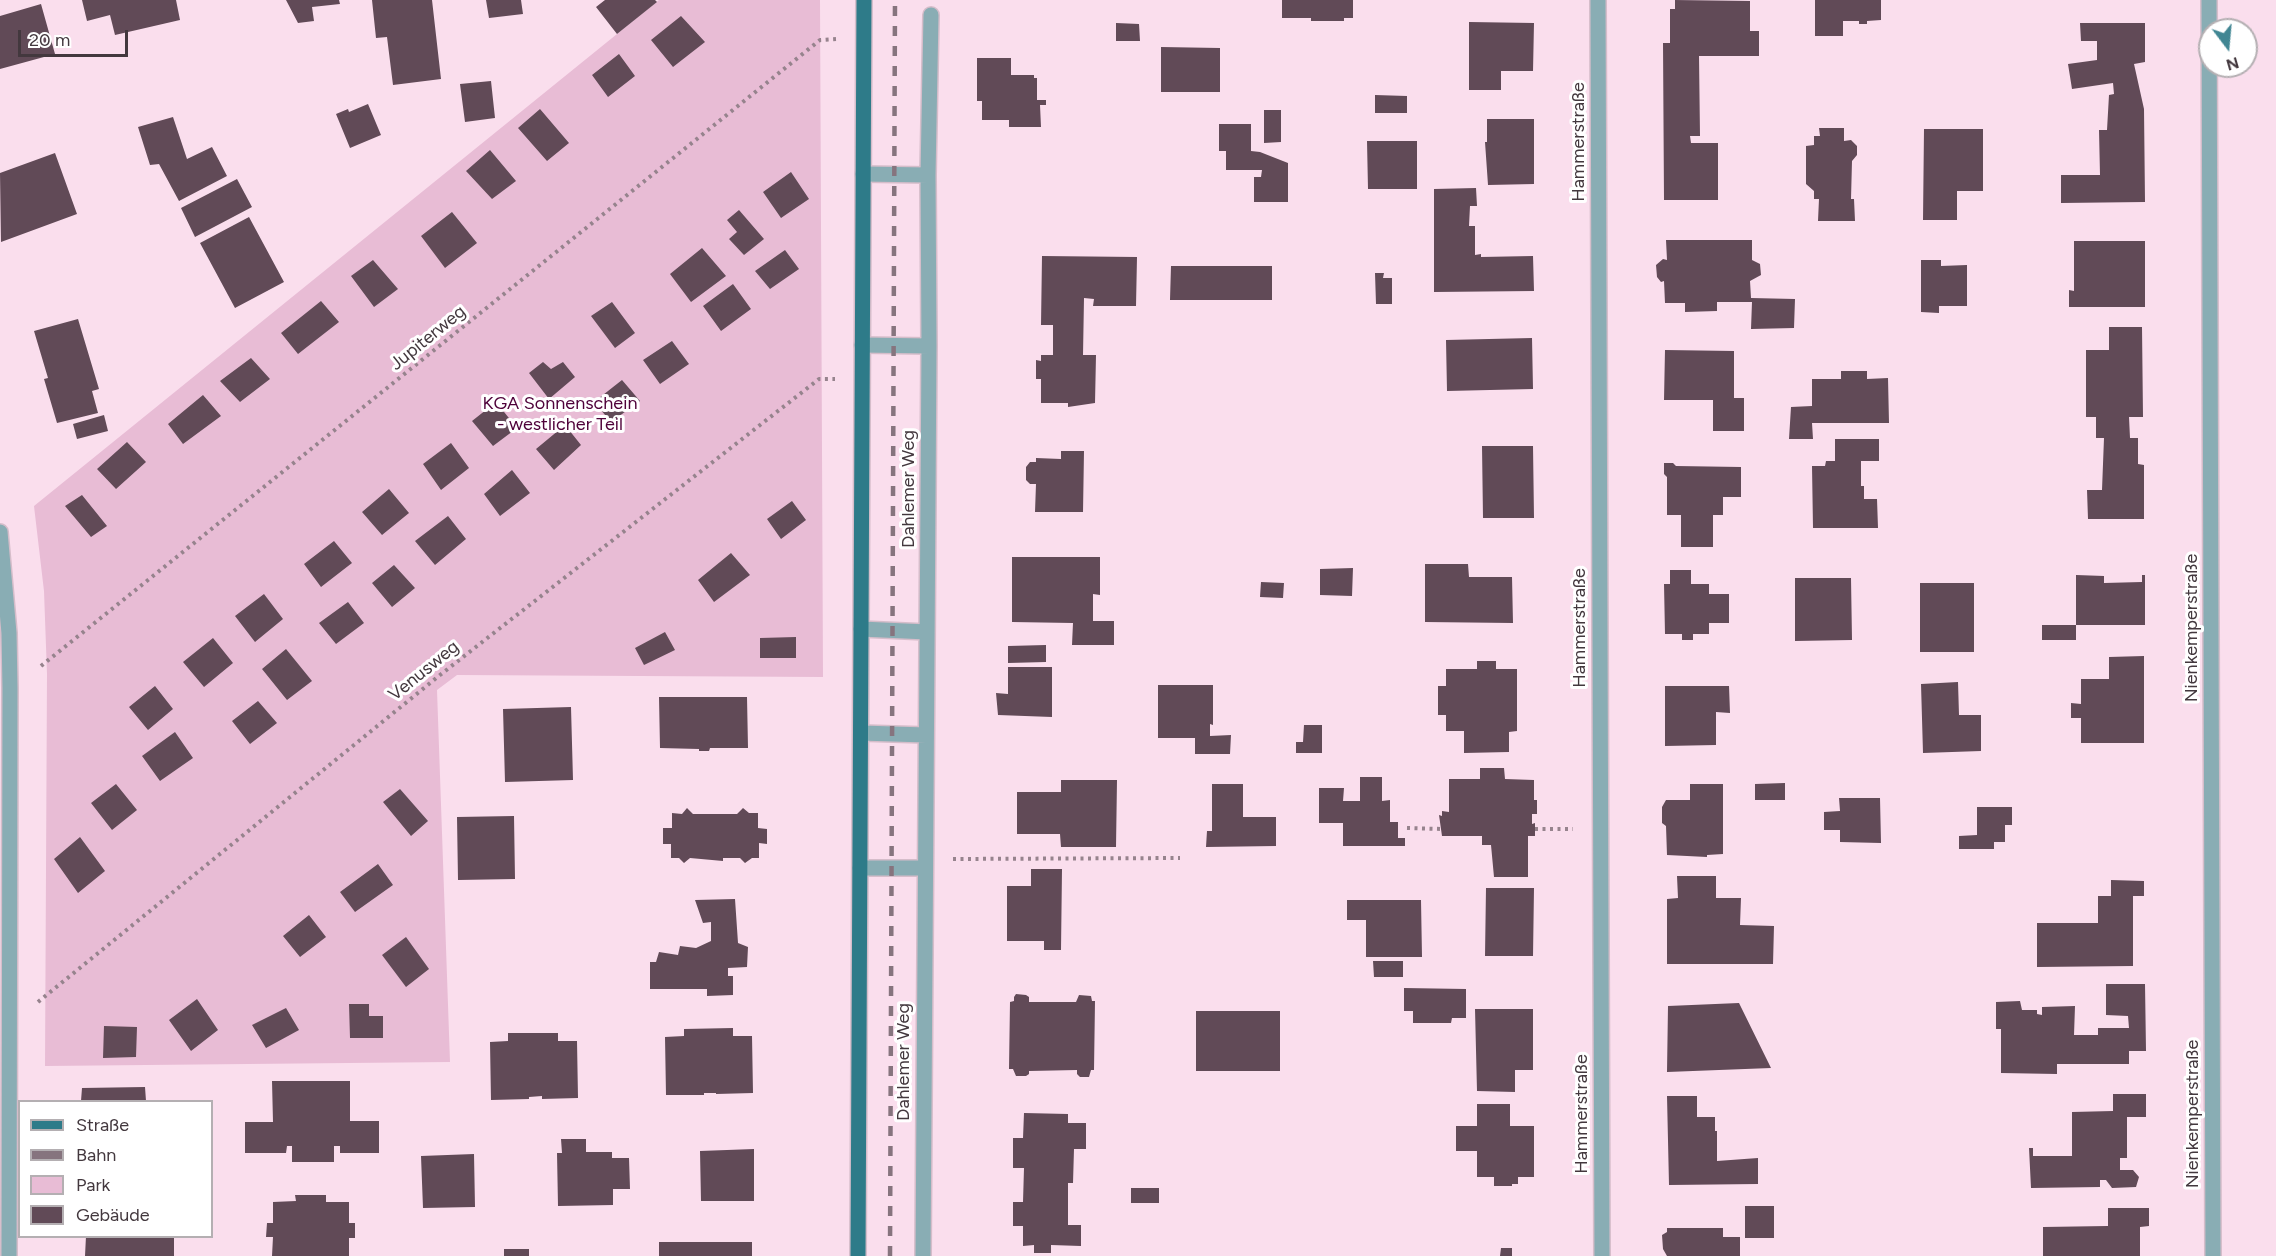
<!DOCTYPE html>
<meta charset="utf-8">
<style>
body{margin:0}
#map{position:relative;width:2276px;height:1256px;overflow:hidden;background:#fadeed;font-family:Figtree,sans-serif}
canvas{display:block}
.legend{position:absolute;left:18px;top:1100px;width:195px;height:138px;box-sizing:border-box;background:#fff;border:2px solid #b4afb2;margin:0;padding:8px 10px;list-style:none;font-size:18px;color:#43383e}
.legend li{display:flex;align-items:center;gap:12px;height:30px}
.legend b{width:30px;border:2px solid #b4afb2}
.north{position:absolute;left:2198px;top:18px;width:60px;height:60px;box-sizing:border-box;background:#fff;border:2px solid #b4afb2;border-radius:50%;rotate:164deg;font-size:16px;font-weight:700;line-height:24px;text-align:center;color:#43383e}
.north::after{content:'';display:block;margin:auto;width:21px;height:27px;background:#418693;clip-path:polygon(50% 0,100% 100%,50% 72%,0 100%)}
.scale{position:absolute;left:18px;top:30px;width:110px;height:27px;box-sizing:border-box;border:3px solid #43383e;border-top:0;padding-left:8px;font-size:18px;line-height:21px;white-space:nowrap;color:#43383e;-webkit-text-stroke:4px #fff;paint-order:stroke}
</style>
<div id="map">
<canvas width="2276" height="1256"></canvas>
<ul class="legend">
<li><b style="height:8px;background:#2e7b89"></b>Straße</li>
<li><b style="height:8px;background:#86747e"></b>Bahn</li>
<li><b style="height:16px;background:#e8bcd5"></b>Park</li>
<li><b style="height:16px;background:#614a57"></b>Gebäude</li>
</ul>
<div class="north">N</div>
<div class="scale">20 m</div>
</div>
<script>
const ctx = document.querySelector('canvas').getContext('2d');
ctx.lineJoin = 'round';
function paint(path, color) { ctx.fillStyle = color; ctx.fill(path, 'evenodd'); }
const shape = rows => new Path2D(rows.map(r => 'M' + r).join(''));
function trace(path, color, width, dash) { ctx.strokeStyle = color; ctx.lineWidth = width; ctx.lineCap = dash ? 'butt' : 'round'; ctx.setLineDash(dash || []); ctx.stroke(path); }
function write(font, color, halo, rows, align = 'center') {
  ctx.font = font + ' Figtree,sans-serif'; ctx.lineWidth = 6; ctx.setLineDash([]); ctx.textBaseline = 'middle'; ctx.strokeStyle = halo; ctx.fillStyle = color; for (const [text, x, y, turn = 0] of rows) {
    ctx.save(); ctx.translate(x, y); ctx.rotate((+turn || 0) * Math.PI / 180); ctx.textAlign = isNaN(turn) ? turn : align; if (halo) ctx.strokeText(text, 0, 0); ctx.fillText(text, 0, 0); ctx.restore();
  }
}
paint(shape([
 [659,0,820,0,823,677,457,675,437,690,450,1062,45,1066,47,674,44,591,34,506]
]), '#e8bcd5');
paint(shape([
 [82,0,176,0,180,20,115,35,110,15,87,21],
 [286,0,339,0,340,4,312,7,314,21,298,23],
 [372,0,432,0,441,79,393,85,387,37,376,38],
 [486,0,521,0,523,14,489,18],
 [605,0,655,0,657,2,617,34,596,7],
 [1282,0,1353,0,1353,18,1344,18,1344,21,1311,21,1311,18,1282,18],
 [1675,0,1750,1,1750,31,1759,31,1759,56,1699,56,1700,136,1690,136,1691,143,1718,143,1718,200,1664,200,1663,43,1670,43,1670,9,1675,9],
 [1815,0,1881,0,1881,20,1867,21,1867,24,1859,24,1859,21,1843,21,1843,36,1815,36],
 [41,4,55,54,0,69,0,16],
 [681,16,705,42,673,67,651,40],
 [1469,22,1534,23,1533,71,1501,71,1501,90,1469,90],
 [1116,23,1139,24,1140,41,1116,41],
 [2080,23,2145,23,2145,62,2134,64,2144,109,2145,202,2061,203,2061,175,2100,175,2099,130,2107,130,2109,95,2114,94,2113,83,2072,89,2068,64,2097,60,2097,41,2081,41],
 [1161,47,1220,48,1220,92,1161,92],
 [619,54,635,76,608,97,592,75],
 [977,58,1011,58,1011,75,1034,75,1034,78,1037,78,1037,100,1046,100,1046,105,1040,105,1041,127,1009,127,1009,120,982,120,982,101,977,101],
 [491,81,495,118,465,122,460,84],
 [1375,95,1407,96,1407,113,1375,113],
 [368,104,381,135,350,148,336,114,348,109,349,112],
 [540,109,569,143,547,161,518,128],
 [1264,110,1281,110,1281,142,1264,143],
 [173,117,187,159,212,147,227,176,179,201,159,164,150,165,138,127],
 [1487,119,1534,119,1534,184,1488,185,1485,142,1487,142],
 [1219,124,1251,124,1251,151,1260,152,1288,163,1288,202,1254,202,1254,177,1261,177,1262,170,1226,170,1226,151,1219,151],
 [1819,128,1844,128,1844,141,1851,140,1857,146,1857,155,1852,161,1851,199,1854,199,1855,221,1818,221,1819,199,1814,199,1814,191,1806,184,1806,146,1814,145,1814,136,1820,136],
 [1924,129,1983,129,1983,191,1957,191,1957,220,1923,220],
 [1367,141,1417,141,1417,189,1368,189],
 [490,150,516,181,492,199,466,171],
 [55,153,77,214,1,242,0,173],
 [791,172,809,199,781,218,763,192],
 [237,179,252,207,195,237,181,208],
 [1476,188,1477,206,1470,206,1469,226,1475,226,1475,255,1481,254,1481,257,1533,256,1534,291,1434,292,1434,189],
 [739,210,764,239,744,255,729,239,737,232,727,220],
 [452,212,477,243,445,268,421,236],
 [249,217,284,282,235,308,200,243],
 [1666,240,1752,240,1752,260,1760,264,1761,275,1750,281,1751,298,1795,299,1794,328,1751,329,1752,302,1717,302,1717,311,1685,312,1685,303,1665,303,1664,281,1661,282,1657,277,1656,265,1663,259,1667,260],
 [2074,241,2145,241,2145,307,2069,307,2069,290,2074,291],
 [702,248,726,276,691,302,670,274],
 [785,250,799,269,770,289,755,271],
 [1042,256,1137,257,1136,306,1093,306,1094,299,1084,298,1083,355,1096,355,1095,403,1068,407,1068,403,1041,403,1041,379,1036,379,1036,360,1041,361,1041,355,1053,355,1053,325,1041,325],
 [373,260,398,289,374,307,351,276],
 [1921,260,1941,260,1941,266,1967,265,1967,306,1939,306,1939,313,1921,312],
 [1171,266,1272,266,1272,300,1170,300],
 [1375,273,1384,273,1383,278,1392,278,1392,304,1376,304],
 [733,284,751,309,721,331,703,306],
 [321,301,339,322,298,354,281,333],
 [612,302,635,333,615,348,591,316],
 [78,319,99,389,92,391,98,413,57,423,44,379,48,378,34,331],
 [2109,327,2142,327,2143,417,2129,417,2130,438,2138,438,2138,464,2144,465,2144,519,2088,519,2087,490,2102,490,2104,438,2096,438,2096,417,2086,417,2086,350,2109,350],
 [1532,338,1533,389,1447,391,1446,340],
 [672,341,689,364,660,384,643,360],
 [1665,350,1734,351,1734,398,1744,398,1744,431,1713,431,1713,400,1664,400],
 [251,358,270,379,240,402,220,381],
 [543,362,551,369,563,362,575,377,549,399,529,373],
 [1841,371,1867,371,1867,379,1888,378,1889,423,1812,423,1813,439,1789,439,1791,407,1812,406,1812,379,1841,379],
 [622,380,640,401,611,422,594,402],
 [203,395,221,416,183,444,168,424],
 [496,402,517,428,493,446,472,421],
 [104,415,108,431,77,439,73,424],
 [565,425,581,445,554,470,536,449],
 [1835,439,1879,439,1879,461,1861,461,1861,486,1864,486,1864,499,1877,499,1878,528,1813,528,1812,466,1825,466,1826,461,1835,461],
 [127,442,146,462,116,489,97,469],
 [451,443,469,468,441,490,423,464],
 [1482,446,1533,446,1534,518,1483,518],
 [1061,451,1084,451,1083,512,1035,512,1036,484,1030,484,1026,480,1026,467,1030,462,1036,462,1036,458,1061,459],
 [1664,463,1673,463,1676,466,1741,467,1741,497,1723,497,1723,515,1713,515,1713,547,1681,547,1681,515,1667,515,1667,477,1664,474],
 [512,470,530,493,500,516,484,494],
 [389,489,409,513,382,535,362,512],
 [82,495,107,526,91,537,65,506],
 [792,501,806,520,781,539,767,519],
 [448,516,466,539,435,565,415,541],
 [334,541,352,563,321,587,304,564],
 [731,553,750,575,714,602,698,580],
 [1012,557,1100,557,1100,595,1093,594,1093,621,1114,621,1114,645,1072,645,1073,623,1012,622],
 [1425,564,1468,564,1469,577,1512,577,1513,623,1425,622],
 [394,565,415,588,392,607,372,583],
 [1353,568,1352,596,1320,595,1320,569],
 [1670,570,1691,570,1691,584,1709,584,1709,594,1729,594,1729,623,1709,623,1709,634,1693,634,1693,640,1682,640,1682,634,1665,634,1664,584,1670,584],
 [2076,575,2104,576,2104,583,2142,582,2142,575,2145,575,2145,625,2076,625],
 [1795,578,1851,578,1852,640,1795,641],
 [1261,582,1284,583,1283,598,1260,597],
 [1920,583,1974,583,1974,652,1920,652],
 [264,594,283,619,255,642,235,616],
 [348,602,364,623,336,644,319,623],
 [2042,625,2076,625,2076,640,2042,640],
 [665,632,675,650,644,665,635,648],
 [796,637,796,658,760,658,760,638],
 [213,638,233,663,204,687,183,662],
 [1046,645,1046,662,1008,663,1008,646],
 [286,649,312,681,287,700,262,669],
 [2144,656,2144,743,2081,743,2081,718,2071,718,2071,703,2081,704,2081,679,2109,679,2109,657],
 [1477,661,1496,661,1496,669,1517,669,1517,731,1509,732,1509,752,1464,753,1464,731,1446,731,1446,715,1438,715,1438,686,1446,686,1446,669,1477,669],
 [1008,667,1052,667,1052,717,998,715,996,693,1008,694],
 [1958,682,1959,715,1981,715,1981,751,1923,753,1921,684],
 [1158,685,1213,685,1213,725,1210,724,1210,736,1231,735,1230,754,1195,754,1195,738,1158,738],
 [155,686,173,709,148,730,129,707],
 [1665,686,1729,686,1730,713,1716,712,1716,745,1665,746],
 [659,697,747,697,748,748,710,748,709,751,699,751,699,749,660,748],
 [258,701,277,723,250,744,232,721],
 [571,707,573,780,505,782,503,709],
 [1304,725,1322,725,1322,753,1296,753,1296,742,1303,742],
 [175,732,193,758,160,781,142,756],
 [1480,768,1504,768,1505,779,1534,780,1534,800,1537,800,1537,814,1532,814,1532,824,1535,823,1535,836,1528,836,1528,877,1494,877,1491,845,1482,845,1482,836,1442,836,1439,815,1442,816,1442,811,1449,812,1449,779,1480,779],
 [1360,777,1382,777,1382,801,1390,800,1390,822,1398,822,1398,838,1405,838,1405,846,1343,846,1343,823,1319,823,1319,788,1344,788,1343,801,1360,801],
 [1061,780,1117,780,1116,847,1061,847,1060,834,1017,834,1017,792,1061,792],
 [1785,783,1785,800,1755,800,1755,784],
 [116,784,137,810,112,830,91,803],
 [1212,784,1243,784,1243,817,1276,817,1276,846,1206,847,1207,831,1212,831],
 [1690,784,1723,784,1723,854,1707,855,1707,857,1667,855,1666,826,1662,823,1662,807,1666,800,1690,800],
 [400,789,428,821,411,836,383,802],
 [1839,798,1880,798,1881,843,1840,842,1840,830,1824,830,1824,812,1840,811],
 [1977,807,2012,807,2012,825,2005,825,2005,842,1994,842,1994,849,1959,849,1959,836,1977,835],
 [687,808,693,814,737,814,743,808,749,813,758,813,758,828,767,829,767,844,759,843,759,858,752,858,745,863,740,858,723,858,723,861,690,858,684,863,679,858,671,858,671,844,663,844,663,828,672,828,672,813,682,814],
 [514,816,515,879,458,880,457,817],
 [80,837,105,871,78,893,54,859],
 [378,864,393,885,355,912,340,892],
 [1031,869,1062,869,1061,950,1044,950,1044,941,1007,941,1007,886,1031,886],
 [1677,876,1716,876,1716,898,1741,898,1740,925,1774,926,1773,964,1667,964,1667,899,1678,898],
 [2111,880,2144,881,2144,896,2133,896,2133,966,2037,967,2037,923,2098,923,2098,896,2111,896],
 [1486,888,1534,888,1533,956,1485,956],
 [735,899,738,943,748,947,747,967,728,968,728,976,733,976,733,995,707,996,707,989,650,989,650,962,656,962,659,952,678,955,680,946,696,948,711,941,711,922,703,923,695,900],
 [1347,900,1421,900,1422,957,1366,957,1366,920,1347,920],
 [309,915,326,937,300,957,283,936],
 [406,937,429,969,406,987,382,955],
 [1373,961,1403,961,1403,977,1374,977],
 [2106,984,2145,984,2146,1051,2129,1051,2129,1064,2057,1064,2057,1074,2001,1073,2001,1029,1996,1029,1996,1002,2020,1001,2022,1010,2037,1010,2037,1014,2042,1015,2042,1007,2075,1006,2074,1035,2098,1035,2098,1028,2129,1028,2128,1016,2106,1015],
 [1404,988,1466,989,1466,1018,1452,1018,1451,1023,1413,1023,1413,1011,1404,1011],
 [1016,994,1026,995,1029,997,1029,1002,1076,1002,1079,995,1091,996,1092,1001,1095,1001,1094,1070,1091,1070,1089,1077,1080,1077,1077,1074,1077,1070,1029,1071,1029,1074,1026,1076,1016,1076,1013,1069,1009,1069,1010,1002,1014,1001,1014,997],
 [197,999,218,1030,191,1051,169,1020],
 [1739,1003,1771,1068,1667,1072,1668,1006],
 [349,1004,369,1004,369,1016,383,1016,383,1038,350,1038],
 [286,1008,299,1030,266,1048,252,1025],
 [1475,1009,1533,1009,1533,1070,1515,1070,1515,1092,1477,1091],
 [1196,1011,1280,1011,1280,1071,1196,1071],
 [104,1026,137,1027,136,1057,103,1058],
 [733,1028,733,1036,752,1036,753,1093,716,1094,716,1093,704,1093,704,1095,666,1095,665,1037,684,1036,684,1029],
 [508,1033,558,1033,558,1041,577,1041,578,1098,542,1099,542,1096,529,1097,529,1099,491,1100,490,1042,508,1041],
 [272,1081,350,1081,350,1121,379,1121,379,1153,340,1153,340,1146,334,1146,334,1162,292,1162,292,1146,287,1146,286,1153,245,1153,245,1122,273,1122],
 [145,1087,146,1101,81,1101,82,1088],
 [2113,1094,2146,1094,2146,1117,2127,1117,2127,1158,2120,1158,2120,1170,2133,1170,2139,1177,2136,1187,2112,1188,2106,1180,2100,1180,2100,1187,2031,1188,2029,1148,2033,1148,2033,1156,2072,1156,2072,1112,2113,1111],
 [1667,1096,1697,1096,1697,1117,1715,1117,1715,1131,1717,1131,1717,1161,1758,1158,1758,1184,1669,1185],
 [1477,1104,1510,1104,1510,1126,1534,1126,1534,1177,1518,1177,1518,1184,1512,1184,1512,1186,1494,1186,1494,1177,1477,1177,1477,1151,1456,1151,1456,1126,1477,1126],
 [1024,1113,1068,1114,1068,1123,1086,1123,1086,1149,1074,1149,1073,1183,1068,1183,1068,1225,1081,1225,1081,1246,1051,1245,1051,1253,1034,1253,1034,1245,1023,1246,1023,1226,1013,1226,1013,1202,1023,1202,1024,1168,1013,1168,1013,1138,1023,1138],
 [561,1139,586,1139,586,1152,612,1152,612,1158,629,1158,630,1189,613,1189,613,1205,558,1206,557,1153,562,1153],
 [754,1149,754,1201,701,1201,700,1151],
 [474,1154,475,1207,423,1208,421,1156],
 [1131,1188,1159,1188,1159,1203,1131,1203],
 [295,1195,326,1195,326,1202,349,1202,349,1223,355,1223,355,1238,349,1238,349,1256,272,1256,273,1237,266,1237,267,1223,273,1223,273,1202,296,1201],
 [1745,1206,1774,1206,1774,1238,1745,1238],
 [2108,1208,2149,1208,2149,1226,2140,1227,2140,1256,2043,1256,2043,1227,2108,1226],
 [1667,1228,1723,1228,1723,1237,1740,1237,1740,1256,1667,1256,1663,1249,1662,1235,1667,1232],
 [86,1236,174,1236,174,1256,85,1256],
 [659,1242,752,1242,752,1256,659,1256],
 [1501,1248,1512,1248,1512,1256,1500,1256],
 [504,1249,529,1249,529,1256,504,1256]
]), '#614a57');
const minor = shape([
 [1598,0,1602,1256],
 [2209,0,2213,1256],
 [863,174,928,175],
 [862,345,929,346],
 [0,532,9,633,10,688,9,1256],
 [861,629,927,632],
 [861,733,926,735],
 [860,868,925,868],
 [923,1256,929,346,928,175,931,15]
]);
const major = shape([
 [858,1256,864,0]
]);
trace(minor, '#d5bdca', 18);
trace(major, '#d5bdca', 18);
trace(shape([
 [41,666,820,40,836,39],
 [1407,828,1442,829],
 [1535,829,1573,829],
 [953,859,1180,858],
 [38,1002,440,675,819,379,835,379]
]), '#96838d', 4, [3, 4.5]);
trace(minor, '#89adb4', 15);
trace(major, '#2e7b89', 15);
trace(shape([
 [890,1256,895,0]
]), '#86747e', 4.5, [10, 10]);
write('18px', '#43383e', '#fff', [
 ["Hammerstraße",1579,142,-90],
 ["Jupiterweg",428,338,-39],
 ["Dahlemer Weg",909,489,-90],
 ["Hammerstraße",1580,628,-90],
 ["Nienkemperstraße",2192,628,-90],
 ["Venusweg",424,671,-39],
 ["Dahlemer Weg",904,1062,-90],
 ["Hammerstraße",1582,1114,-90],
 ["Nienkemperstraße",2193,1114,-90]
]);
write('18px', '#4e0139', '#fff', [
 ["KGA Sonnenschein",560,404],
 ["- westlicher Teil",560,425]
]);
</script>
